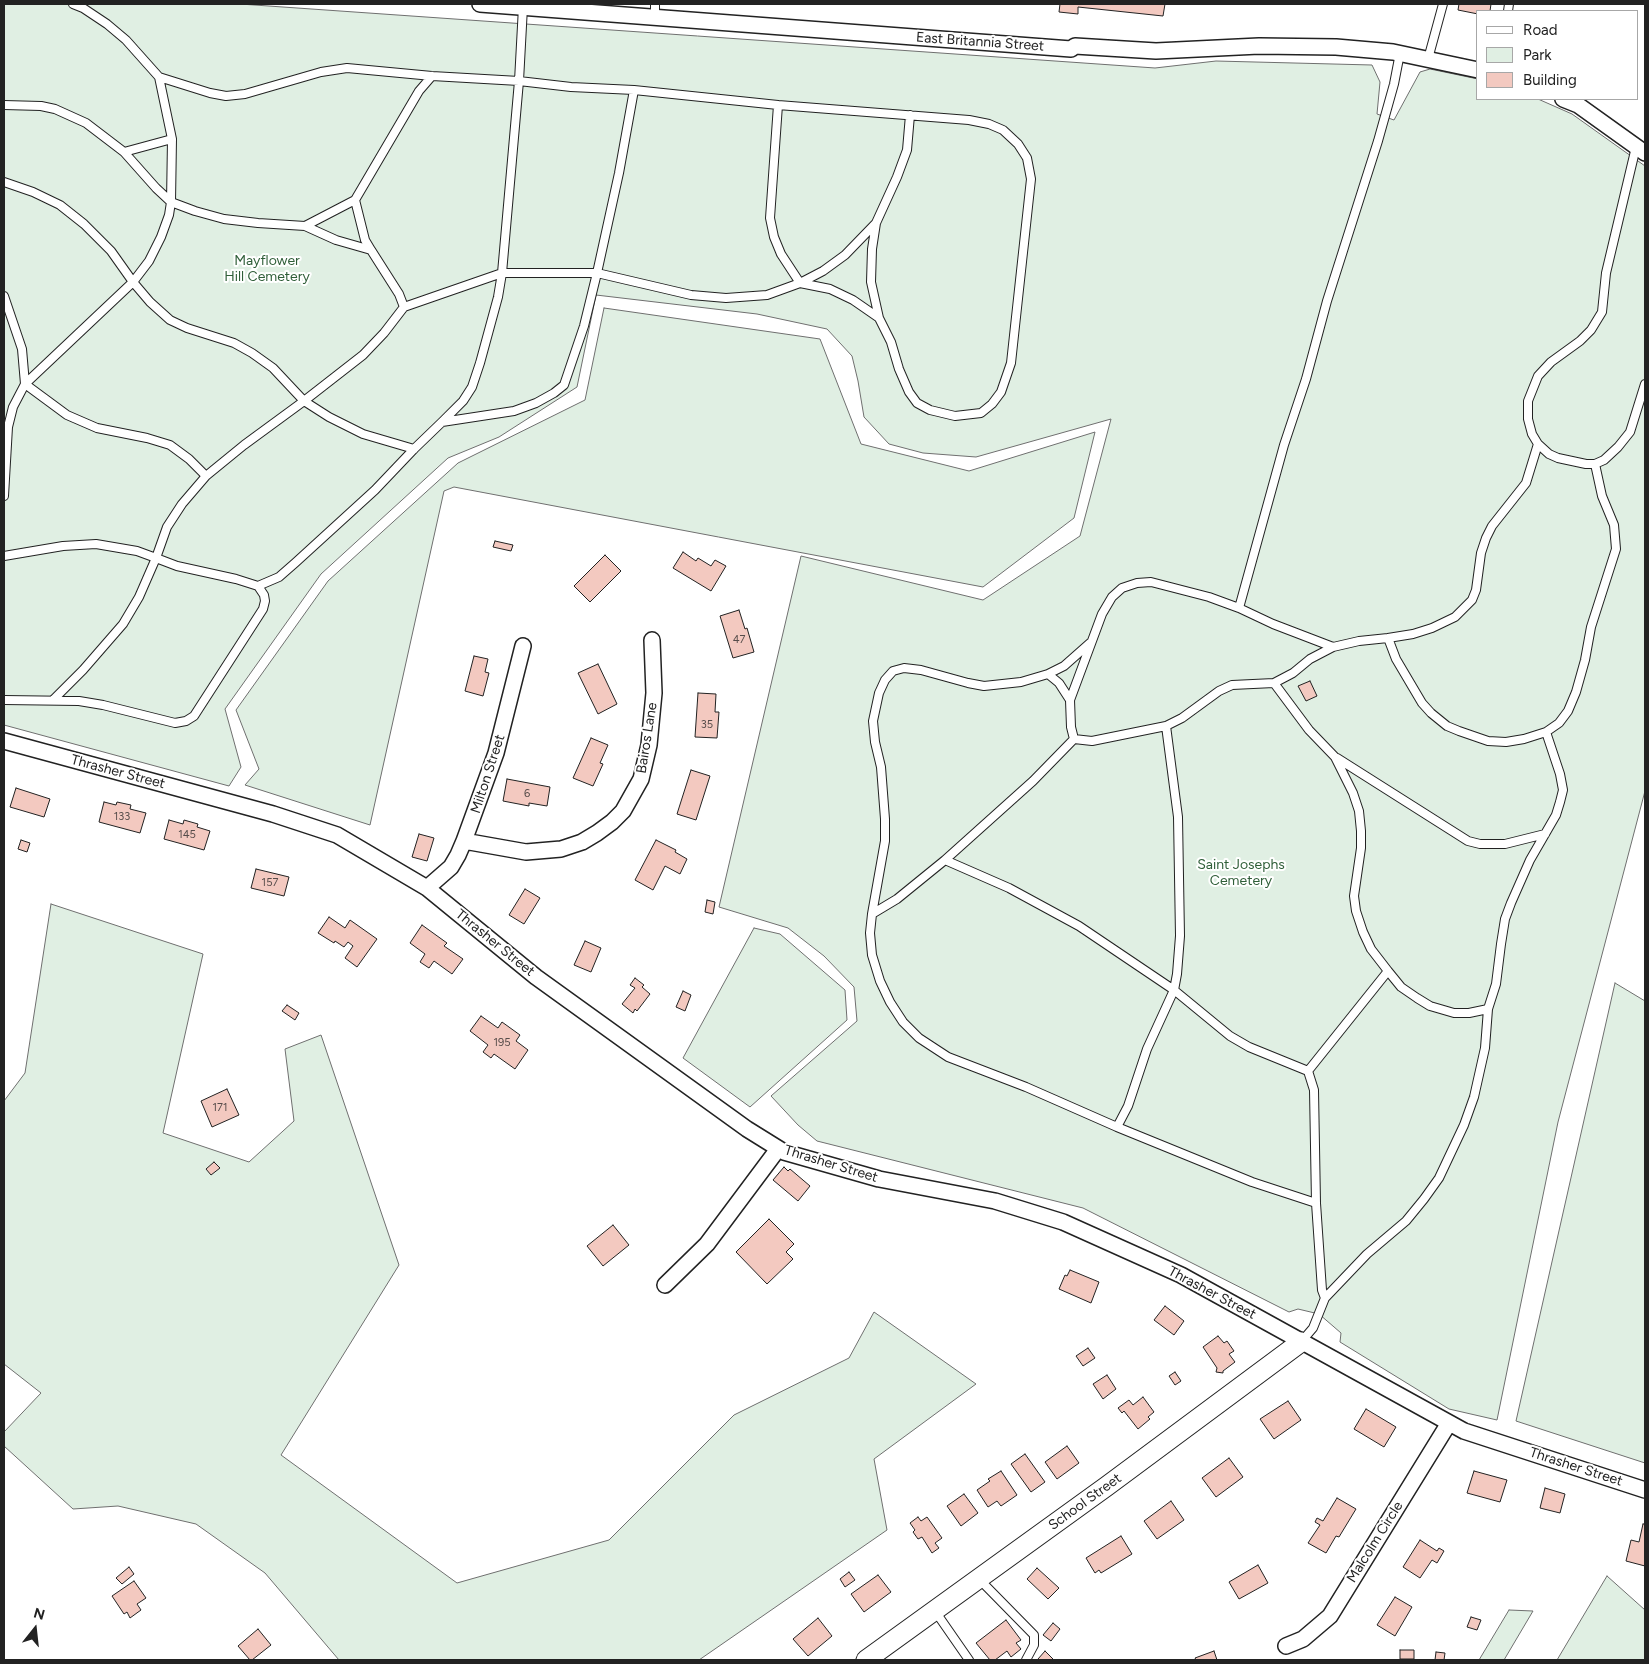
<!DOCTYPE html>
<style>
body{margin:0}
#map{position:relative;width:1649px;height:1664px;overflow:hidden;background:#fff;font-family:Figtree,sans-serif}
canvas{display:block}
.frame{position:absolute;inset:0;border:5px solid #222;pointer-events:none}
.legend{position:absolute;left:1476px;top:10px;width:162px;height:90px;box-sizing:border-box;background:#fff;border:1px solid #a7a7a7;margin:0;padding:6px 9px;list-style:none;font-size:15px;color:#222}
.legend li{display:flex;align-items:center;gap:10px;height:25px}
.legend b{width:25px;border:1px solid #a7a7a7}
.north{position:absolute;left:10px;top:1604px;width:50px;height:50px;-webkit-text-stroke:4px #fff;paint-order:stroke;rotate:16deg;font-size:14px;font-weight:700;line-height:20px;text-align:center;color:#222}
.north::after{content:'';display:block;margin:auto;width:18px;height:22px;background:#222;clip-path:polygon(50% 0,100% 100%,50% 72%,0 100%)}
</style>
<div id="map">
<canvas width="1649" height="1664"></canvas>
<div class="frame"></div>
<ul class="legend">
<li><b style="height:6px;background:#fff"></b>Road</li>
<li><b style="height:14px;background:#e0efe3"></b>Park</li>
<li><b style="height:14px;background:#f3c9c0"></b>Building</li>
</ul>
<div class="north">N</div>
</div>
<script>
const ctx = document.querySelector('canvas').getContext('2d');
ctx.lineJoin = 'round';
function paint(path, color) { ctx.fillStyle = color; ctx.fill(path, 'evenodd'); }
const shape = rows => new Path2D(rows.map(r => 'M' + r).join(''));
function trace(path, color, width, dash) { ctx.strokeStyle = color; ctx.lineWidth = width; ctx.lineCap = dash ? 'butt' : 'round'; ctx.setLineDash(dash || []); ctx.stroke(path); }
function write(font, color, halo, rows, align = 'center') {
  ctx.font = font + ' Figtree,sans-serif'; ctx.lineWidth = 4; ctx.setLineDash([]); ctx.textBaseline = 'middle'; ctx.strokeStyle = halo; ctx.fillStyle = color; for (const [text, x, y, turn = 0] of rows) {
    ctx.save(); ctx.translate(x, y); ctx.rotate((+turn || 0) * Math.PI / 180); ctx.textAlign = isNaN(turn) ? turn : align; if (halo) ctx.strokeText(text, 0, 0); ctx.fillText(text, 0, 0); ctx.restore();
  }
}
const green = shape([
 [4,4,240,4,1155,68,1216,61,1372,65,1380,82,1377,114,1394,120,1420,72,1430,69,1478,79,1478,99,1538,99,1572,114,1645,166,1645,791,1558,1122,1497,1420,1449,1409,1340,1342,1341,1333,1319,1314,1298,1309,1289,1312,1083,1208,817,1141,798,1125,771,1096,857,1021,854,987,824,956,788,928,719,907,801,556,983,600,1080,536,1111,419,976,457,923,453,889,444,864,417,858,381,852,356,827,329,757,314,596,295,577,387,499,437,448,458,321,574,225,709,241,767,229,786,4,725,4,4],
 [604,308,820,339,861,444,969,471,1095,432,1074,518,983,587,454,487,444,491,370,825,245,785,259,769,236,710,328,581,458,463,585,400,604,308],
 [51,904,203,954,163,1133,249,1162,294,1121,285,1049,321,1035,399,1265,281,1455,457,1583,609,1540,734,1415,849,1358,874,1312,976,1384,874,1459,887,1530,699,1660,339,1660,265,1573,196,1524,118,1506,73,1509,4,1446,4,1432,41,1393,4,1364,4,1101,25,1073,51,904],
 [754,928,780,934,845,990,847,1020,750,1107,683,1058,754,928],
 [1615,983,1645,1001,1645,1463,1516,1421,1615,983],
 [1607,1576,1645,1610,1645,1660,1557,1660,1607,1576],
 [1509,1610,1533,1611,1504,1660,1479,1660,1509,1610]
]);
paint(green, '#e0efe3');
trace(green, '#6f6f6f', 1);
const building = shape([
 [1060,4,1165,4,1163,16,1078,7,1078,14,1059,12,1060,4],
 [1459,4,1491,4,1490,11,1478,11,1478,14,1458,10,1459,4],
 [495,541,513,545,511,551,493,547,495,541],
 [683,552,696,561,698,558,711,566,715,560,726,566,711,591,673,568,683,552],
 [605,555,621,571,590,602,574,586,605,555],
 [739,610,745,629,747,628,754,652,733,658,720,616,739,610],
 [474,656,488,659,485,672,489,673,483,696,465,691,474,656],
 [598,664,617,704,598,714,578,673,598,664],
 [1310,681,1317,696,1306,701,1298,686,1310,681],
 [698,693,716,694,715,712,719,712,717,738,695,737,698,693],
 [591,738,608,745,600,763,603,764,593,786,573,778,591,738],
 [691,770,710,776,696,820,677,814,691,770],
 [507,779,550,787,547,806,529,803,529,806,503,801,507,779],
 [16,788,50,799,44,817,10,807,16,788],
 [104,802,116,805,117,802,131,805,130,809,146,813,140,833,99,822,104,802],
 [169,820,183,824,184,820,198,824,197,827,210,831,204,850,164,839,169,820],
 [419,834,434,838,427,861,412,857,419,834],
 [21,840,30,843,27,852,18,849,21,840],
 [656,840,676,850,675,852,687,859,680,874,665,866,653,890,635,880,656,840],
 [256,869,289,877,284,896,251,888,256,869],
 [525,889,540,898,524,924,509,915,525,889],
 [707,900,715,902,713,914,705,912,707,900],
 [329,917,345,928,350,920,377,939,357,967,345,958,353,946,348,942,344,947,335,941,334,943,318,933,329,917],
 [422,925,447,943,444,946,463,959,452,974,434,961,429,968,420,962,425,954,410,943,422,925],
 [585,941,601,948,591,972,574,965,585,941],
 [635,978,644,985,642,987,650,994,637,1011,635,1009,633,1013,622,1004,635,988,630,985,635,978],
 [683,991,691,995,685,1011,676,1007,683,991],
 [287,1005,299,1013,295,1020,282,1011,287,1005],
 [481,1016,498,1028,502,1022,520,1035,516,1041,528,1050,515,1069,494,1054,491,1058,483,1052,488,1045,470,1031,481,1016],
 [227,1089,239,1115,212,1127,201,1101,227,1089],
 [214,1162,220,1168,211,1175,206,1169,214,1162],
 [784,1167,788,1171,790,1169,810,1186,798,1201,773,1180,784,1167],
 [769,1219,794,1244,786,1252,793,1259,767,1284,736,1252,769,1219],
 [613,1225,629,1245,603,1266,587,1246,613,1225],
 [1070,1270,1099,1282,1091,1303,1059,1289,1065,1275,1067,1276,1070,1270],
 [1165,1306,1184,1321,1174,1335,1154,1320,1165,1306],
 [1218,1336,1224,1343,1227,1341,1234,1351,1229,1354,1235,1362,1223,1371,1223,1373,1216,1372,1217,1368,1203,1347,1218,1336],
 [1088,1348,1095,1358,1083,1366,1076,1356,1088,1348],
 [1175,1372,1181,1381,1175,1385,1169,1376,1175,1372],
 [1107,1375,1116,1389,1103,1399,1093,1384,1107,1375],
 [1143,1397,1154,1412,1148,1417,1150,1419,1138,1429,1124,1411,1122,1413,1118,1408,1129,1400,1133,1405,1143,1397],
 [1288,1401,1301,1420,1274,1439,1260,1419,1288,1401],
 [1366,1409,1396,1427,1384,1447,1354,1429,1366,1409],
 [1067,1446,1079,1463,1057,1479,1045,1462,1067,1446],
 [1025,1454,1045,1482,1031,1492,1011,1464,1025,1454],
 [1229,1458,1243,1477,1216,1497,1202,1478,1229,1458],
 [1001,1471,1017,1495,1001,1506,997,1501,988,1507,977,1490,990,1481,988,1479,1001,1471],
 [1474,1471,1507,1480,1500,1502,1467,1493,1474,1471],
 [1545,1488,1565,1494,1560,1513,1540,1508,1545,1488],
 [964,1494,978,1513,961,1526,947,1506,964,1494],
 [1337,1498,1356,1509,1339,1537,1336,1536,1326,1553,1308,1543,1320,1525,1315,1522,1317,1518,1323,1521,1337,1498],
 [1171,1501,1184,1520,1157,1539,1144,1521,1171,1501],
 [918,1517,921,1521,927,1517,942,1538,935,1543,939,1548,932,1553,922,1537,918,1539,913,1532,915,1530,910,1523,918,1517],
 [1643,1524,1645,1524,1645,1566,1626,1561,1631,1540,1639,1542,1643,1524],
 [1121,1536,1132,1554,1101,1573,1099,1570,1095,1573,1086,1558,1121,1536],
 [1420,1540,1437,1551,1439,1548,1444,1551,1437,1563,1432,1560,1420,1578,1403,1567,1420,1540],
 [1258,1565,1268,1583,1239,1599,1229,1582,1258,1565],
 [129,1567,134,1574,122,1584,116,1578,129,1567],
 [1037,1568,1059,1588,1048,1599,1027,1579,1037,1568],
 [849,1572,855,1580,845,1587,840,1579,849,1572],
 [878,1575,891,1592,864,1612,851,1594,878,1575],
 [134,1581,146,1598,137,1604,141,1610,130,1618,127,1612,124,1614,112,1596,134,1581],
 [1395,1597,1412,1607,1395,1636,1377,1625,1395,1597],
 [1471,1617,1481,1620,1477,1630,1467,1627,1471,1617],
 [818,1618,832,1636,808,1656,793,1639,818,1618],
 [1006,1620,1021,1640,1016,1643,1021,1649,1011,1657,1007,1651,995,1660,990,1660,976,1643,1006,1620],
 [1053,1623,1060,1629,1051,1641,1043,1635,1053,1623],
 [258,1629,271,1645,252,1660,250,1660,238,1646,258,1629],
 [1400,1650,1414,1650,1414,1659,1400,1659,1400,1650],
 [1045,1651,1054,1660,1039,1660,1038,1659,1045,1651],
 [1214,1651,1217,1660,1196,1660,1195,1658,1214,1651],
 [1436,1652,1445,1653,1444,1660,1435,1660,1436,1652]
]);
paint(building, '#f3c9c0');
trace(building, '#222', 1);
const service = shape([
 [73,4,83,8,107,24,126,40,159,77,210,93,226,96,245,94,321,72,347,68,432,76,519,81,523,7],
 [1508,11,1509,4],
 [655,18,655,4],
 [1428,59,1443,4],
 [4,105,41,106,55,109,86,123,124,152,156,188,171,202,172,139,159,77],
 [778,105,969,120,989,124,1003,130,1018,144,1027,158,1031,179,1011,363,1001,392,992,404,981,413,955,416,930,410,917,403,909,392,899,369,891,342,879,318,853,300,830,289,800,283],
 [1636,147,1606,273,1602,312,1591,330,1580,341,1551,362,1538,376,1528,401,1528,419,1532,434,1538,444,1549,454,1558,458,1586,464,1595,464,1604,460,1618,447,1630,432,1645,384],
 [124,152,172,139],
 [4,182,33,192,60,205,84,224,111,251,133,282,149,261,161,237,169,215,171,202,195,211,224,219,258,223,305,226,336,240,371,250,365,240,355,200,305,226],
 [355,200,419,91,432,76],
 [876,223,872,249,871,282,879,318],
 [371,250,399,294,404,307,384,333,363,355,304,401,329,417,363,434,414,449],
 [800,283,823,271,845,255,876,223,897,177,907,150,910,115],
 [4,296,22,349,25,384,13,407,8,427,4,496],
 [404,307,502,273,519,81,571,87,634,90,619,173,597,273,691,295,726,298,767,295,800,283,781,254,774,237,770,218,778,105,634,90],
 [206,476,244,445,304,401,273,368,252,353,234,343,187,328,170,320,150,302,133,282,25,384,67,415,97,428,147,438,170,445,189,459,206,476,182,504,167,527,156,558,177,566,236,579,258,586],
 [4,556,63,546,96,544,137,551,156,558,139,597,123,624,83,670,53,700],
 [1239,608,1209,597,1151,582,1137,583,1122,588,1112,597,1102,614,1070,700,1059,683,1048,674,1021,682,984,686,968,683,921,670,904,668,893,671,885,680,879,693,873,721,875,742,881,767,885,819,885,841,872,914,897,899,945,860,1009,888,1079,926,1174,990,1230,1036,1249,1047,1308,1071],
 [1388,638,1413,634,1432,628,1455,617,1472,600,1476,590,1481,553,1486,538,1492,526,1526,483,1538,444],
 [1333,647,1310,659,1293,673,1274,683,1309,730,1335,757,1353,793,1359,811,1361,831,1361,848,1354,896,1356,911,1363,932,1371,949,1388,971,1401,987,1417,998,1430,1006,1454,1013,1469,1013,1488,1009,1496,984,1501,944,1505,919,1511,903,1530,860,1556,815,1560,802,1563,790,1560,774,1546,732,1524,739,1506,742,1488,741,1459,731,1447,726,1431,713,1422,703,1396,659,1388,638,1359,641,1333,647,1273,624,1239,608,1284,445,1306,379,1327,301,1378,141,1394,84,1400,53],
 [1048,674,1064,666,1090,643],
 [4,700,79,701,103,705,175,723,186,721,194,716,263,609,265,601,264,595,258,586,279,577,295,563,375,490,414,449,442,422,463,401,472,387,480,363,498,297,502,273,597,273,584,326,564,385,554,393,536,403,514,411,442,422],
 [1070,700,1071,727,1074,739,1092,741,1166,726,1182,718,1219,691,1232,685,1274,683],
 [1546,732,1559,723,1568,711,1576,692,1585,660,1591,627,1616,549,1614,525,1602,496,1595,464],
 [1337,758,1468,841,1480,844,1505,844,1545,834],
 [945,860,1033,781,1074,739],
 [872,914,870,933,872,955,880,981,890,1002,903,1022,919,1038,948,1057,1026,1087,1117,1127,1128,1106,1147,1049,1174,990,1177,974,1180,936,1178,817,1166,726],
 [1117,1127,1252,1182,1316,1203],
 [1325,1298,1367,1254,1406,1221,1424,1199,1439,1178,1464,1125,1474,1097,1485,1048,1488,1009],
 [1301,1342,1313,1328,1325,1298,1322,1290,1316,1203,1314,1090,1308,1071,1388,971],
 [979,1579,1034,1635,1034,1645,1026,1660],
 [935,1611,969,1660]
]);
const minor = shape([
 [480,4,1071,49,1075,46,1156,51,1259,46,1336,47,1393,52,1478,70],
 [1563,99,1578,105,1645,153],
 [4,741,273,814,337,835,427,888,536,977,747,1129,784,1152,879,1179,995,1201,1063,1222,1181,1275,1464,1431,1645,1490],
 [464,841,526,852,561,849,582,842,597,833,612,822,623,811,641,779,649,745,654,693,652,640],
 [427,888,451,867,458,855,464,841,496,753,523,646],
 [665,1285,707,1244,778,1149],
 [1286,1646,1303,1639,1330,1616,1449,1423]
]);
const tertiary = shape([
 [866,1660,1107,1486,1301,1342]
]);
trace(service, '#222', 10);
trace(minor, '#222', 18);
trace(tertiary, '#222', 21);
trace(service, '#fff', 8);
trace(minor, '#fff', 15);
trace(tertiary, '#fff', 19);
write('11px', '#564c4a', null, [
 ["47",739,640],
 ["35",707,725],
 ["6",527,794],
 ["133",122,817],
 ["145",187,835],
 ["157",270,883],
 ["195",502,1043],
 ["171",220,1108]
]);
write('14px', '#222', '#fff', [
 ["East Britannia Street",980,42,4],
 ["Bairos Lane",647,738,-81],
 ["Thrasher Street",118,772,15],
 ["Milton Street",488,774,-72],
 ["Thrasher Street",495,943,39],
 ["Thrasher Street",831,1164,17],
 ["Thrasher Street",1212,1293,28],
 ["Thrasher Street",1576,1467,18],
 ["School Street",1085,1502,-36],
 ["Malcolm Circle",1375,1542,-58]
]);
write('14px', '#2f5e38', '#fff', [
 ["Mayflower",267,261],
 ["Hill Cemetery",267,277],
 ["Saint Josephs",1241,865],
 ["Cemetery",1241,881]
]);
</script>
